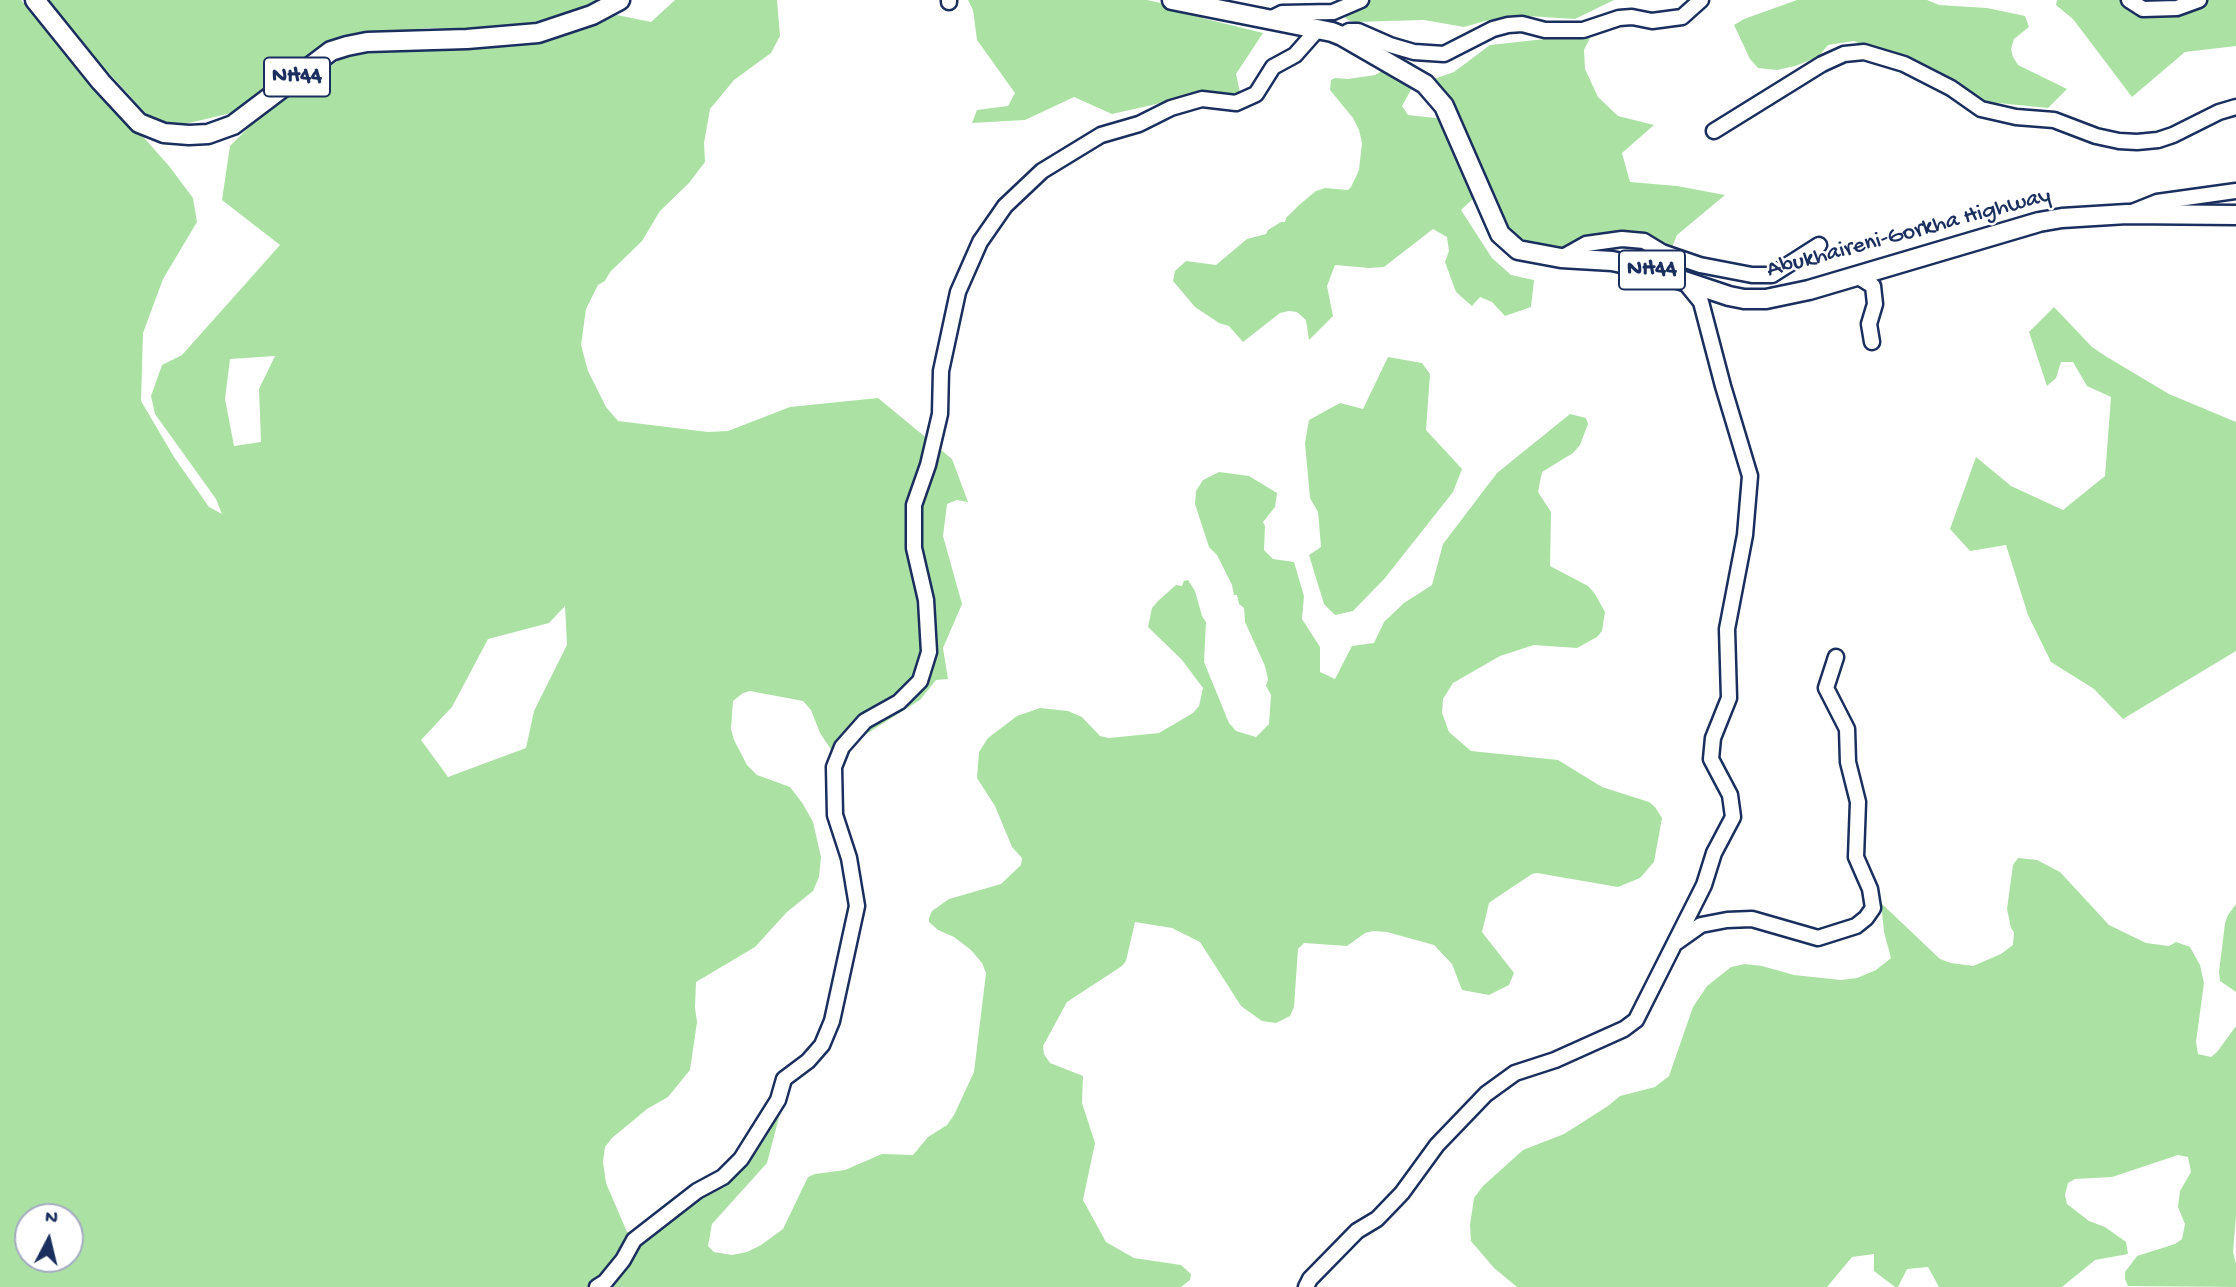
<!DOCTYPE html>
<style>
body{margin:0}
#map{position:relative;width:2236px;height:1287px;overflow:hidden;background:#fff;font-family:"Gochi Hand",sans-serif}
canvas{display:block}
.north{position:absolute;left:14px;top:1203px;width:70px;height:70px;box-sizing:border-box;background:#fff;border:2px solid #a4acbf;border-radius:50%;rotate:7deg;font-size:19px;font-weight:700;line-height:28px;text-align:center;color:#1b2f5e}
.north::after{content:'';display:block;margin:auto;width:24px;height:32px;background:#1b2f5e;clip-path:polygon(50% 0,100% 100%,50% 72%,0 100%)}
</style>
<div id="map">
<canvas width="2236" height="1287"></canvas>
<div class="north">N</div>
</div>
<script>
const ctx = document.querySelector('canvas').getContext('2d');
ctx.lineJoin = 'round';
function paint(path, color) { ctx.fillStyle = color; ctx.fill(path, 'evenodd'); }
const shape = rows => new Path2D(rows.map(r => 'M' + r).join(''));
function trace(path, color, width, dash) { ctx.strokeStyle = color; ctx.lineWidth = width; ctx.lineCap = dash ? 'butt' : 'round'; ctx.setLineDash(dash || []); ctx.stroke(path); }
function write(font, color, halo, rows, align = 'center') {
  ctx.font = font + ' "Gochi Hand",sans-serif'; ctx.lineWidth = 5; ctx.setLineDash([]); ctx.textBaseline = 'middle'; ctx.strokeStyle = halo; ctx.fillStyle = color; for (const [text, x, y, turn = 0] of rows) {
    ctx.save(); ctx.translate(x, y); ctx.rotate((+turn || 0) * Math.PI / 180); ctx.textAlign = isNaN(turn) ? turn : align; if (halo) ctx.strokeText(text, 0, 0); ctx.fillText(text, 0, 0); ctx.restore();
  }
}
paint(shape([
 [0,0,21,0,82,74,139,132,169,166,193,198,197,222,163,279,143,333,141,401,174,457,209,507,222,514,216,499,155,414,151,396,162,365,182,355,280,245,222,200,230,146,265,111,339,60,377,46,483,43,496,47,519,46,555,38,617,15,651,22,675,0,777,0,780,36,771,53,734,80,710,109,704,143,705,162,689,183,660,211,642,241,610,272,605,281,598,285,586,309,581,345,588,371,606,407,618,421,708,432,728,431,790,407,878,398,952,459,968,502,957,500,947,504,943,536,962,604,943,648,948,679,936,680,920,700,863,736,843,752,832,751,820,733,811,710,803,701,750,691,743,693,733,701,731,729,734,740,747,765,757,775,790,787,803,804,813,822,821,857,819,877,813,891,787,912,755,947,696,982,695,1008,697,1022,690,1070,668,1097,647,1109,612,1138,605,1147,603,1162,606,1183,627,1232,633,1232,632,1253,685,1205,729,1176,787,1087,767,1163,712,1224,708,1246,714,1252,732,1255,747,1252,761,1245,783,1229,808,1177,815,1174,845,1170,882,1154,913,1155,928,1137,947,1125,954,1115,974,1072,986,973,982,963,971,950,954,937,938,930,929,922,929,918,932,911,949,899,1001,884,1021,865,1022,858,1012,847,995,806,977,778,979,752,988,738,1017,716,1040,708,1068,711,1082,717,1100,736,1109,738,1159,733,1193,713,1199,706,1203,688,1182,660,1148,627,1152,608,1158,601,1176,585,1182,586,1184,581,1188,580,1195,591,1202,616,1206,622,1204,662,1229,723,1236,731,1256,737,1269,724,1271,695,1266,686,1268,679,1265,666,1245,622,1244,608,1239,604,1237,595,1234,595,1232,585,1217,555,1209,547,1195,504,1196,491,1203,480,1219,472,1249,476,1277,493,1275,507,1263,522,1265,526,1264,550,1273,559,1294,562,1304,596,1302,619,1320,647,1320,672,1335,679,1352,646,1374,643,1384,622,1404,603,1432,585,1443,544,1497,473,1570,414,1586,418,1588,424,1580,445,1573,453,1542,472,1538,492,1551,512,1550,566,1588,586,1595,594,1605,612,1602,631,1597,637,1577,648,1534,645,1500,656,1453,683,1443,699,1442,713,1449,732,1471,751,1558,760,1602,787,1649,802,1655,807,1662,818,1654,862,1640,878,1618,887,1537,873,1532,874,1493,900,1489,903,1482,932,1514,973,1509,985,1489,995,1462,990,1452,964,1434,945,1387,932,1373,931,1365,933,1347,946,1304,943,1298,949,1294,1007,1290,1016,1276,1023,1262,1021,1241,1006,1200,942,1172,928,1135,922,1126,961,1122,966,1067,1002,1043,1046,1044,1054,1050,1063,1083,1076,1082,1103,1095,1143,1083,1200,1106,1242,1134,1258,1181,1265,1191,1274,1190,1280,1181,1287,0,1287],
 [275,356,259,389,261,442,234,446,225,399,230,359],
 [565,606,567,645,534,711,526,748,448,777,421,740,452,707,488,639,549,623],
 [28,1217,70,1217,70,1259,28,1259],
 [42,0,601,0,562,16,494,30,428,28,353,35,296,65,231,113,181,125,150,118],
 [968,0,1147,0,1200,12,1202,18,1263,33,1236,74,1241,97,1201,94,1112,114,1074,97,1025,120,972,123,977,110,1008,106,1015,93,977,40,973,10],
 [1371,0,1614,0,1575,19,1528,16,1485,21,1464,27,1424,20,1355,22,1348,20,1342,14],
 [1797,0,1927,0,1939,5,1987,8,2025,16,2029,27,2014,39,2011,49,2013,57,2018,65,2067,89,2048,108,1978,101,1854,41,1828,45,1818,57,1795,66,1777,70,1758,68,1750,59,1734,25,1744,19],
 [2057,0,2121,0,2133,7,2206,0,2236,0,2236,46,2185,52,2132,97,2073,19,2056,5],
 [1554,38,1590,38,1584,50,1585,69,1598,97,1618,116,1654,125,1622,153,1630,182,1677,186,1725,195,1677,235,1672,247,1648,238,1579,242,1563,247,1536,244,1515,236,1500,215,1440,85,1431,80,1454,72,1490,45],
 [1386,69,1413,86,1402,106,1408,115,1445,119,1475,197,1461,210,1492,258,1511,275,1534,280,1531,307,1505,316,1492,302,1480,297,1472,306,1456,292,1445,262,1449,251,1447,237,1433,229,1384,267,1369,268,1335,265,1327,286,1333,316,1309,340,1306,320,1297,312,1289,311,1280,313,1243,342,1229,326,1219,323,1195,307,1173,281,1175,271,1186,261,1216,265,1247,239,1266,234,1268,230,1281,222,1285,222,1286,218,1299,205,1316,191,1325,188,1348,190,1351,187,1359,170,1362,143,1359,130,1353,118,1330,90,1331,80,1335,78,1348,79,1375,75],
 [2054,307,2092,347,2107,357,2169,394,2236,422,2236,651,2123,719,2094,689,2051,662,2028,615,2006,545,1970,551,1950,529,1976,457,2011,486,2063,510,2105,476,2111,397,2087,386,2073,362,2061,362,2056,378,2047,386,2029,332],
 [1388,357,1422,363,1430,374,1426,430,1462,469,1453,492,1385,578,1353,611,1335,615,1324,604,1309,555,1321,547,1318,512,1310,498,1305,443,1309,420,1340,403,1363,409],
 [2018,858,2037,860,2060,872,2109,925,2146,943,2169,946,2176,942,2190,947,2200,965,2204,983,2196,1042,2198,1054,2211,1057,2217,1052,2236,1026,2236,1216,2233,1252,2236,1264,2236,1287,2128,1286,2125,1279,2125,1272,2137,1256,2175,1244,2182,1239,2185,1224,2178,1207,2180,1191,2191,1172,2188,1157,2178,1155,2112,1177,2075,1179,2068,1183,2065,1195,2067,1204,2089,1221,2105,1227,2126,1242,2128,1254,2095,1260,2062,1287,1939,1287,1928,1267,1907,1269,1898,1287,1895,1287,1874,1271,1874,1254,1852,1257,1827,1287,1517,1287,1494,1268,1471,1241,1470,1225,1474,1198,1483,1186,1523,1150,1564,1134,1608,1106,1620,1096,1655,1087,1669,1076,1693,1007,1707,986,1731,967,1745,964,1762,966,1794,975,1841,980,1857,978,1876,970,1891,958,1884,932,1881,903,1940,959,1951,963,1973,966,2001,954,2013,945,2014,932,2011,928,2007,909,2013,865],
 [2236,904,2236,992,2220,981,2219,972,2225,923,2228,915]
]), '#abe2a4');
const minor = shape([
 [2129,0,2143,9,2177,8,2199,0],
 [949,2,949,0],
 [1268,20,1282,13,1333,12,1361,0],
 [1342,36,1349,31,1358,31,1390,45,1414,52,1444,54,1493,29,1508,25,1522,24,1545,30,1583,30,1619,18,1632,17,1652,21,1682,17,1701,0],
 [1714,131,1822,64,1844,54,1864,52,1904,64,1951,88,1981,109,2016,117,2054,120,2096,136,2119,141,2137,142,2158,140,2173,135,2219,112,2236,107],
 [2132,212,2157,202,2236,191],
 [1561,258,1586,244,1622,239,1644,241,1662,252,1700,265,1752,275,1772,275,1819,245],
 [1857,276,1873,286,1875,304,1869,324,1872,342],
 [1677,942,1701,925,1727,920,1752,919,1818,938,1856,926,1866,918,1873,908,1870,889,1856,857,1858,802,1848,762,1847,729,1826,688,1836,657],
 [597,1287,605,1282,623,1260,634,1240,697,1191,723,1177,741,1159,778,1100,784,1079,808,1061,822,1045,832,1021,857,906,849,858,835,815,834,767,842,747,865,721,899,702,920,681,929,652,926,600,914,548,914,505,928,465,940,414,941,371,958,292,980,242,1005,206,1042,171,1101,135,1139,124,1171,108,1202,99,1236,103,1256,94,1273,67,1295,55,1318,29],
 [1306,1287,1310,1279,1357,1231,1377,1219,1402,1193,1437,1145,1486,1094,1515,1073,1555,1060,1624,1029,1636,1020,1704,885,1714,853,1733,817,1730,795,1711,759,1713,738,1729,698,1727,629,1745,535,1750,476,1723,386,1701,302,1683,280]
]);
const major = shape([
 [35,0,101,82,139,123,164,133,189,135,208,134,233,125,331,51,347,46,367,42,467,39,538,33,592,15,620,0],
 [1172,0,1332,32,1342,36,1425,84,1444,106,1500,234,1518,250,1561,258,1612,261,1645,268,1729,296,1744,299,1766,299,1809,290,2039,222,2062,218,2127,214,2236,215]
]);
trace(minor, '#1b2f5e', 19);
trace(major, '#1b2f5e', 23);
trace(minor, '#fff', 14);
trace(major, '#fff', 18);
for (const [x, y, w] of [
 [297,77,66],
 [1652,270,66]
]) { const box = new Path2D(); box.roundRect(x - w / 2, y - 19.5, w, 39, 5); ctx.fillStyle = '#fff'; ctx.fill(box); trace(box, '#1b2f5e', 2); }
write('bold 23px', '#1b2f5e', null, [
 ["NH44",297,77],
 ["NH44",1652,270]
]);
write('24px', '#1b2f5e', '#fff', [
 ["Abukhaireni-Gorkha Highway",1909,234,-15]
]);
</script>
